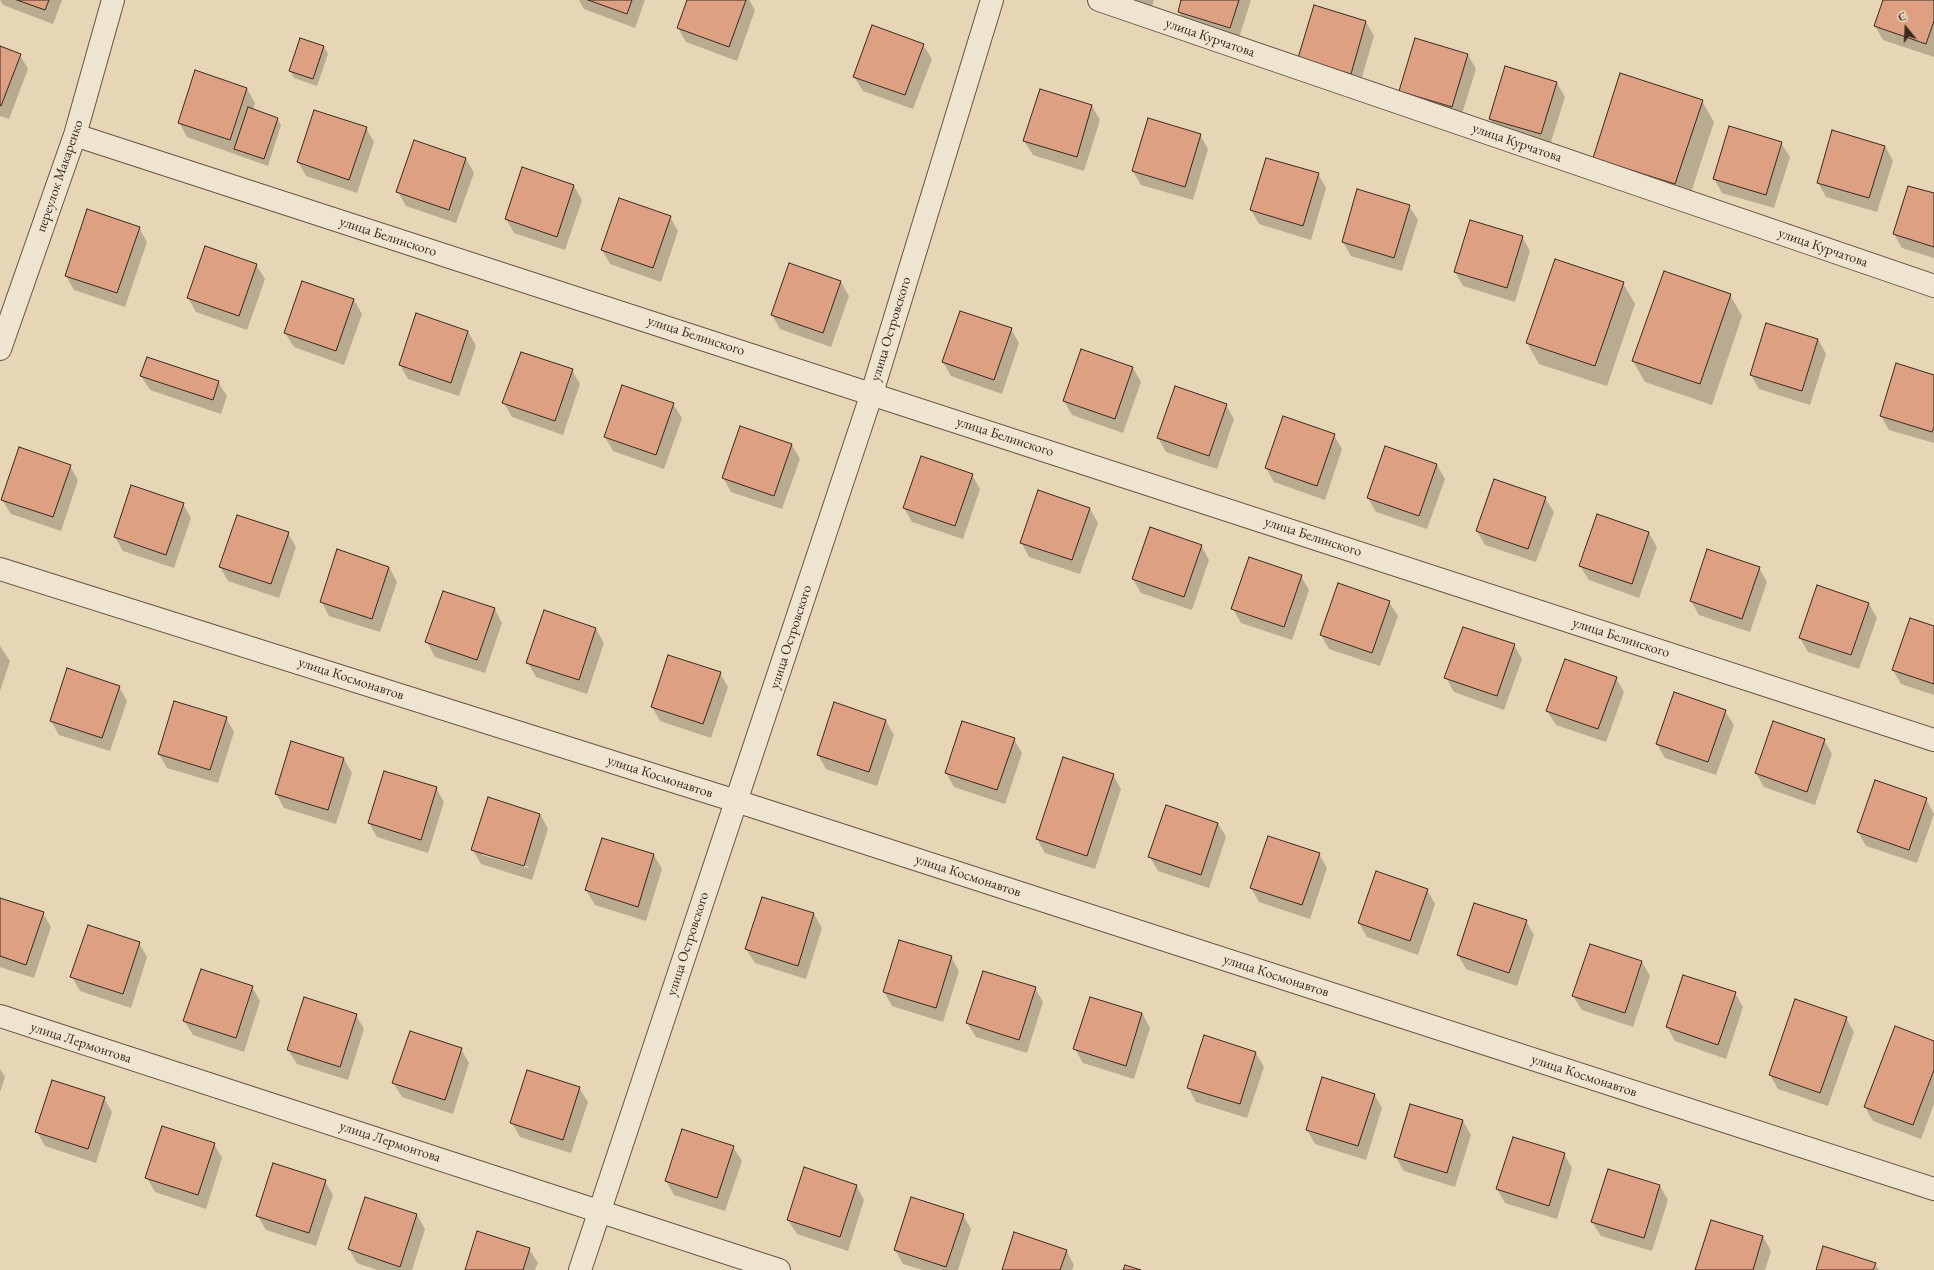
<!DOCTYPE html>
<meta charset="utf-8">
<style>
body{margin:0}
#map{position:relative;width:1934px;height:1270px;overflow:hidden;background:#e7d6b5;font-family:"EB Garamond",serif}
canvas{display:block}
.north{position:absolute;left:1886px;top:8px;width:40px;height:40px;-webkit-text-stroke:3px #efe4cf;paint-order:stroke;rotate:342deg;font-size:11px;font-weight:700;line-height:16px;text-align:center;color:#3a281e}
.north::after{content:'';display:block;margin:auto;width:14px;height:18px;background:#3a281e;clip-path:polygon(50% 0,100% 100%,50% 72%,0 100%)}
</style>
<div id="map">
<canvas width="1934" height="1270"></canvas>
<div class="north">С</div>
</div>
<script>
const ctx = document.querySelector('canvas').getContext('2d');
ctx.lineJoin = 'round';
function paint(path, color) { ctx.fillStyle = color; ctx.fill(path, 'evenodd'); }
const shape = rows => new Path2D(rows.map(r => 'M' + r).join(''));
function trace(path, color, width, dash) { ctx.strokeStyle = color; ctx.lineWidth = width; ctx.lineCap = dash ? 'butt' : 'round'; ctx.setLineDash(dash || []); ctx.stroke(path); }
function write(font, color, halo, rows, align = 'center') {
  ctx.font = font + ' "EB Garamond",serif'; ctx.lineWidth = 4; ctx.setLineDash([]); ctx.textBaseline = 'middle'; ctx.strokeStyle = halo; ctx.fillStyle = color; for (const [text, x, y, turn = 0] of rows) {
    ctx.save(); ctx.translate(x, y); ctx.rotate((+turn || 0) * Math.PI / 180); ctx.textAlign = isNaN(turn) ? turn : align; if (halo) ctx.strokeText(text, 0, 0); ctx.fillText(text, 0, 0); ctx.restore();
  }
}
paint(shape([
 [0,0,62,0,53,24,3,5],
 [579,0,645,0,635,28,584,9],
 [688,0,749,0,755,10,737,61,686,42,678,28],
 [1097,0,1154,0,1149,16],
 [1182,0,1251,0,1238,41,1187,26,1179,12],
 [1884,0,1934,0,1934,57,1883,40,1875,26],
 [1366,22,1374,36,1359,87,1307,72],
 [923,45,932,59,913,109,863,91,854,77],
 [324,47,328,54,317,86,294,78,290,71],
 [0,48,20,55,28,69,9,119,0,116],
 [1468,55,1476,69,1460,120,1409,105,1400,90],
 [196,72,247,89,255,103,253,110,277,118,281,125,268,166,187,137,179,122],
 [1557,83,1565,97,1549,148,1498,133,1490,119],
 [1702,101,1714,122,1687,205,1594,158],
 [1092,106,1100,120,1084,171,1033,155,1024,141],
 [366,128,374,142,357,193,306,176,298,162],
 [1200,135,1208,149,1193,200,1141,185,1133,171],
 [1781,143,1790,157,1774,208,1722,193,1714,179],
 [1885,146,1893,161,1877,212,1826,197,1818,183],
 [466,159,474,173,456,223,406,206,398,192],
 [1318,174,1326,188,1311,240,1259,224,1251,210],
 [574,186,582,200,565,250,514,233,506,219],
 [1934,194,1934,258,1902,248,1894,234],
 [1409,206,1418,220,1402,271,1351,256,1343,242],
 [670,217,678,231,661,282,610,264,602,250],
 [139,228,147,242,125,307,74,290,66,276],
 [1522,237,1530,251,1515,302,1463,286,1455,272],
 [256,265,265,279,247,330,196,312,188,298],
 [841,282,849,296,831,347,780,329,772,315],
 [1623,283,1635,304,1607,386,1539,364,1527,343],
 [1730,295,1742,316,1712,405,1645,382,1633,361],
 [354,300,362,314,344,365,294,347,285,333],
 [1011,329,1019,343,1002,394,951,376,943,362],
 [468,331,476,346,459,396,408,379,400,365],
 [1818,339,1826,354,1810,405,1759,389,1751,375],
 [1133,368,1141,382,1123,433,1072,415,1064,401],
 [572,370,580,384,563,435,512,417,504,403],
 [141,376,218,382,227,396,221,414,150,390],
 [1934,376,1934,443,1889,430,1881,416],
 [673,404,682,418,664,469,613,451,605,437],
 [1226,405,1234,419,1217,469,1166,452,1158,438],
 [741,428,792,445,800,459,782,509,731,492,723,478],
 [1334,435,1342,449,1325,500,1274,482,1266,468],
 [1437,465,1445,479,1427,529,1376,512,1368,498],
 [70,466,78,480,61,531,11,514,2,500],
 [972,475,980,489,963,539,912,522,904,508],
 [1545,498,1554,512,1536,562,1485,545,1477,531],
 [183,504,191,518,174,568,123,551,115,537],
 [1090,509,1098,523,1080,574,1029,557,1021,542],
 [1598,515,1649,533,1657,547,1639,598,1589,580,1580,566],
 [288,533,296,547,279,598,228,581,220,567],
 [1201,545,1209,560,1192,610,1141,593,1133,579],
 [389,567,397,582,380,632,329,616,321,601],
 [1759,568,1767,582,1750,632,1699,615,1691,601],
 [1301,576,1309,590,1292,640,1241,623,1233,609],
 [1389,602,1398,616,1380,666,1329,649,1321,635],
 [1869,604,1877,618,1859,669,1808,652,1800,638],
 [494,608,502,623,485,673,435,657,427,642],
 [1934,627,1934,695,1901,684,1893,670],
 [596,629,604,643,587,694,536,677,528,663],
 [1514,645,1522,659,1504,710,1454,692,1446,678],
 [0,646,10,661,0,691],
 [720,673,728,687,711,738,660,721,652,707],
 [1616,678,1624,692,1606,742,1556,725,1547,711],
 [119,687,127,701,110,751,59,735,51,721],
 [835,703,886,721,894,735,877,786,826,769,818,755],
 [1725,711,1734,725,1716,775,1665,758,1657,744],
 [226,718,234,732,218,783,167,768,159,754],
 [1014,739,1022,753,1005,804,954,787,946,773],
 [1824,740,1832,754,1815,805,1764,787,1756,773],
 [344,759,352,773,336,824,284,808,276,794],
 [385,772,436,788,444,802,428,853,377,837,369,823],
 [1113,775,1121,789,1095,869,1045,853,1037,839],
 [1926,799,1934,814,1917,863,1866,846,1858,832],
 [540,814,548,829,532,880,481,864,473,850],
 [482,853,529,867,528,868,482,855],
 [1218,823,1226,837,1209,888,1158,871,1150,857],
 [1319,854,1327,868,1310,919,1259,902,1251,888],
 [654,855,662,869,646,921,595,905,586,890],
 [1427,890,1435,904,1418,955,1367,937,1359,923],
 [762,898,814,914,822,928,806,979,755,963,746,949],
 [0,899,43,913,51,927,34,978,0,967],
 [1526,921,1534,935,1517,986,1466,969,1458,955],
 [139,943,147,957,131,1008,80,991,72,977],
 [951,957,959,971,943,1022,892,1006,884,992],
 [1642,962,1650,976,1633,1027,1582,1010,1573,996],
 [252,987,260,1001,244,1052,193,1035,184,1021],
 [1035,988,1043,1002,1027,1053,976,1037,967,1023],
 [1735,993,1743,1007,1726,1059,1675,1041,1667,1027],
 [1142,1013,1150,1028,1134,1079,1083,1063,1075,1049],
 [356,1015,364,1029,348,1080,297,1064,288,1050],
 [1846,1018,1854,1032,1828,1106,1778,1089,1770,1075],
 [1204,1036,1256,1053,1264,1067,1247,1118,1196,1102,1188,1087],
 [1934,1042,1934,1104,1921,1139,1873,1121,1865,1107],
 [461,1049,469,1063,453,1114,402,1097,393,1083],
 [0,1069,5,1077,0,1092],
 [579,1088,588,1102,571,1153,520,1137,512,1123],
 [1374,1094,1382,1108,1366,1160,1315,1144,1307,1130],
 [104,1098,112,1112,96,1163,45,1146,37,1132],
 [1463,1121,1471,1135,1455,1187,1404,1171,1395,1156],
 [214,1144,222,1158,206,1209,155,1192,147,1178],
 [733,1147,742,1161,725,1211,674,1195,666,1181],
 [1564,1154,1572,1168,1557,1219,1505,1203,1497,1189],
 [1608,1170,1660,1186,1668,1200,1652,1251,1601,1236,1592,1222],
 [325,1181,333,1195,316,1246,266,1230,257,1215],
 [856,1185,864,1200,848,1251,797,1234,788,1220],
 [366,1198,417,1215,425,1229,412,1270,377,1270,357,1263,349,1249],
 [963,1215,971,1229,958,1270,923,1270,903,1264,895,1250],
 [1712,1221,1763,1237,1771,1251,1765,1270,1696,1270],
 [529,1249,538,1263,535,1270,466,1270],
 [1066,1250,1074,1265,1072,1270,1003,1270],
 [1875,1264,1879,1270,1817,1270]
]), '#0003');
const building = shape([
 [17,0,49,0,45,10,17,0],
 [588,0,632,0,627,14,588,0],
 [687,0,746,0,729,47,677,28,687,0],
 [1181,0,1239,0,1230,28,1178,12,1181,0],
 [1883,0,1934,0,1934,21,1926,44,1874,26,1883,0],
 [1314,5,1366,21,1351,74,1298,58,1314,5],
 [872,25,924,44,905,95,853,77,872,25],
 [300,38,324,46,313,79,289,71,300,38],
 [1415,38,1468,54,1452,107,1399,91,1415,38],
 [0,46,21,54,1,106,0,105,0,46],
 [1505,66,1557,82,1541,134,1489,119,1505,66],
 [195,70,247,88,230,140,178,123,195,70],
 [1620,73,1703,100,1675,184,1593,158,1620,73],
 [1040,89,1092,105,1077,157,1023,141,1040,89],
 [248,107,278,118,264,159,234,149,248,107],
 [314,110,367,127,349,180,297,162,314,110],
 [1148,118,1201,134,1185,187,1132,171,1148,118],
 [1729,126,1782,142,1766,195,1713,179,1729,126],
 [1832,130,1885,146,1869,198,1817,183,1832,130],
 [414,140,466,158,449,210,396,192,414,140],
 [1266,158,1319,173,1303,226,1250,210,1266,158],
 [522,167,574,185,557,237,505,219,522,167],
 [1908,186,1934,193,1934,247,1893,234,1908,186],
 [1357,189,1410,205,1394,258,1342,242,1357,189],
 [619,198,671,216,653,268,601,250,619,198],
 [87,209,140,227,117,293,65,276,87,209],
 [1470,220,1523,236,1507,288,1454,272,1470,220],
 [205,246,257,264,239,316,187,298,205,246],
 [1555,259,1624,282,1595,366,1526,343,1555,259],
 [789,263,841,281,823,333,771,315,789,263],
 [1664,271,1731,294,1700,384,1632,361,1664,271],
 [302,281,354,299,336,351,284,333,302,281],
 [960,311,1012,328,994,380,942,362,960,311],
 [416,313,468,331,451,383,399,365,416,313],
 [1766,323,1818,339,1802,391,1750,375,1766,323],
 [1081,349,1133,367,1115,419,1063,401,1081,349],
 [521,352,573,369,555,421,502,403,521,352],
 [147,357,219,381,213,400,140,376,147,357],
 [1896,363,1934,375,1934,427,1932,432,1880,416,1896,363],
 [622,385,674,403,656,455,604,437,622,385],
 [1175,386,1227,404,1209,456,1157,438,1175,386],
 [1283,416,1335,434,1317,486,1265,468,1283,416],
 [740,426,792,444,774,496,722,478,740,426],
 [1385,446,1437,464,1419,516,1367,498,1385,446],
 [19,447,71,465,53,517,1,500,19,447],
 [921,456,973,474,955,526,903,508,921,456],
 [1494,479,1546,497,1528,549,1476,531,1494,479],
 [131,485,184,503,166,555,114,537,131,485],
 [1038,490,1090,508,1072,560,1020,543,1038,490],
 [1597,514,1649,532,1632,584,1579,566,1597,514],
 [237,515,289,532,271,584,219,567,237,515],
 [1150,527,1202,545,1184,597,1132,579,1150,527],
 [337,549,389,567,372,619,320,602,337,549],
 [1707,549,1760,567,1742,619,1690,601,1707,549],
 [1249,557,1302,575,1284,627,1231,609,1249,557],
 [1338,583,1390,601,1372,653,1320,635,1338,583],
 [1817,585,1869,603,1851,655,1799,638,1817,585],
 [443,591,495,608,477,660,425,642,443,591],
 [544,610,596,628,579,680,526,663,544,610],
 [1910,618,1934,626,1934,684,1892,670,1910,618],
 [1463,627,1515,644,1497,696,1444,678,1463,627],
 [668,655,721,672,703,724,651,707,668,655],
 [1565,659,1617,677,1598,729,1546,711,1565,659],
 [67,668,120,686,102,738,50,721,67,668],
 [1674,692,1726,710,1708,762,1656,744,1674,692],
 [174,701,227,717,210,770,158,754,174,701],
 [834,702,886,720,869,772,817,755,834,702],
 [962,721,1015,738,997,790,945,773,962,721],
 [1773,721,1825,739,1807,792,1755,773,1773,721],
 [291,741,344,758,328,810,275,794,291,741],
 [1063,757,1114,774,1087,856,1036,839,1063,757],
 [384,771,437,787,421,840,368,823,384,771],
 [1875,780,1927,798,1909,850,1857,832,1875,780],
 [488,797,540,814,524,866,471,850,488,797],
 [1166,805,1218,823,1201,875,1148,857,1166,805],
 [1268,836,1320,853,1302,905,1250,888,1268,836],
 [602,838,654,854,638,907,585,890,602,838],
 [1376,871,1428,889,1410,941,1358,923,1376,871],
 [762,897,814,913,798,966,745,949,762,897],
 [0,898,44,912,26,965,0,956,0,898],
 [1474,903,1527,920,1509,973,1457,955,1474,903],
 [88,925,140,942,123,994,70,977,88,925],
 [899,940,952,956,936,1008,883,992,899,940],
 [1590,944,1642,961,1625,1013,1572,996,1590,944],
 [201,969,253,986,236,1038,183,1021,201,969],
 [983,971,1036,987,1019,1040,966,1023,983,971],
 [1683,975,1736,992,1718,1045,1666,1027,1683,975],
 [304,997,357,1014,340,1067,287,1050,304,997],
 [1090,997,1142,1013,1126,1066,1073,1049,1090,997],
 [1795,999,1847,1017,1820,1093,1769,1075,1795,999],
 [1895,1026,1934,1041,1934,1070,1913,1125,1864,1107,1895,1026],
 [410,1031,462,1048,445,1100,392,1083,410,1031],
 [1204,1035,1256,1052,1240,1104,1187,1088,1204,1035],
 [527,1070,580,1087,563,1140,510,1123,527,1070],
 [1322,1077,1375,1094,1358,1146,1306,1130,1322,1077],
 [52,1080,105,1097,88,1149,35,1132,52,1080],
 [1410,1104,1463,1120,1447,1173,1394,1157,1410,1104],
 [162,1126,215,1143,198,1195,145,1178,162,1126],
 [682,1129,734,1146,717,1198,665,1181,682,1129],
 [1513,1137,1565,1153,1549,1206,1496,1189,1513,1137],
 [273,1163,326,1180,309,1233,256,1216,273,1163],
 [804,1167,857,1185,840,1237,787,1220,804,1167],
 [1608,1169,1660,1185,1644,1238,1591,1222,1608,1169],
 [365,1197,417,1214,400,1267,348,1249,365,1197],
 [911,1197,964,1214,946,1267,894,1250,911,1197],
 [1711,1220,1763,1236,1753,1270,1695,1270,1711,1220],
 [477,1231,530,1248,523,1270,465,1270,477,1231],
 [1014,1232,1067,1250,1060,1270,1002,1270,1014,1232],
 [1823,1246,1876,1263,1873,1270,1816,1270,1823,1246],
 [1125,1265,1141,1270,1123,1270,1125,1265]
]);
paint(building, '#dea083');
trace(building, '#3a281e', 1);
const minor = shape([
 [1099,0,1934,286],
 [75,135,1934,740],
 [0,349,75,135,113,0],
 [0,569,736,801,1934,1189],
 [0,1016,779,1270],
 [580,1270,872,393,992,0]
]);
trace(minor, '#655444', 24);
trace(minor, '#efe4cf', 22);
write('14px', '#3a281e', '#efe4cf', [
 ["улица Курчатова",1210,38,19],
 ["улица Курчатова",1517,143,19],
 ["переулок Макаренко",60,176,-71],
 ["улица Белинского",388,237,18],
 ["улица Курчатова",1823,248,19],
 ["улица Островского",891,329,-73],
 ["улица Белинского",696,336,18],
 ["улица Белинского",1005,437,18],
 ["улица Белинского",1313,537,18],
 ["улица Островского",791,637,-72],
 ["улица Белинского",1621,638,18],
 ["улица Космонавтов",351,679,18],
 ["улица Космонавтов",660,777,18],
 ["улица Космонавтов",968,876,18],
 ["улица Островского",688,944,-72],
 ["улица Космонавтов",1276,976,18],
 ["улица Лермонтова",81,1043,18],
 ["улица Космонавтов",1584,1076,18],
 ["улица Лермонтова",390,1142,18]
]);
</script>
